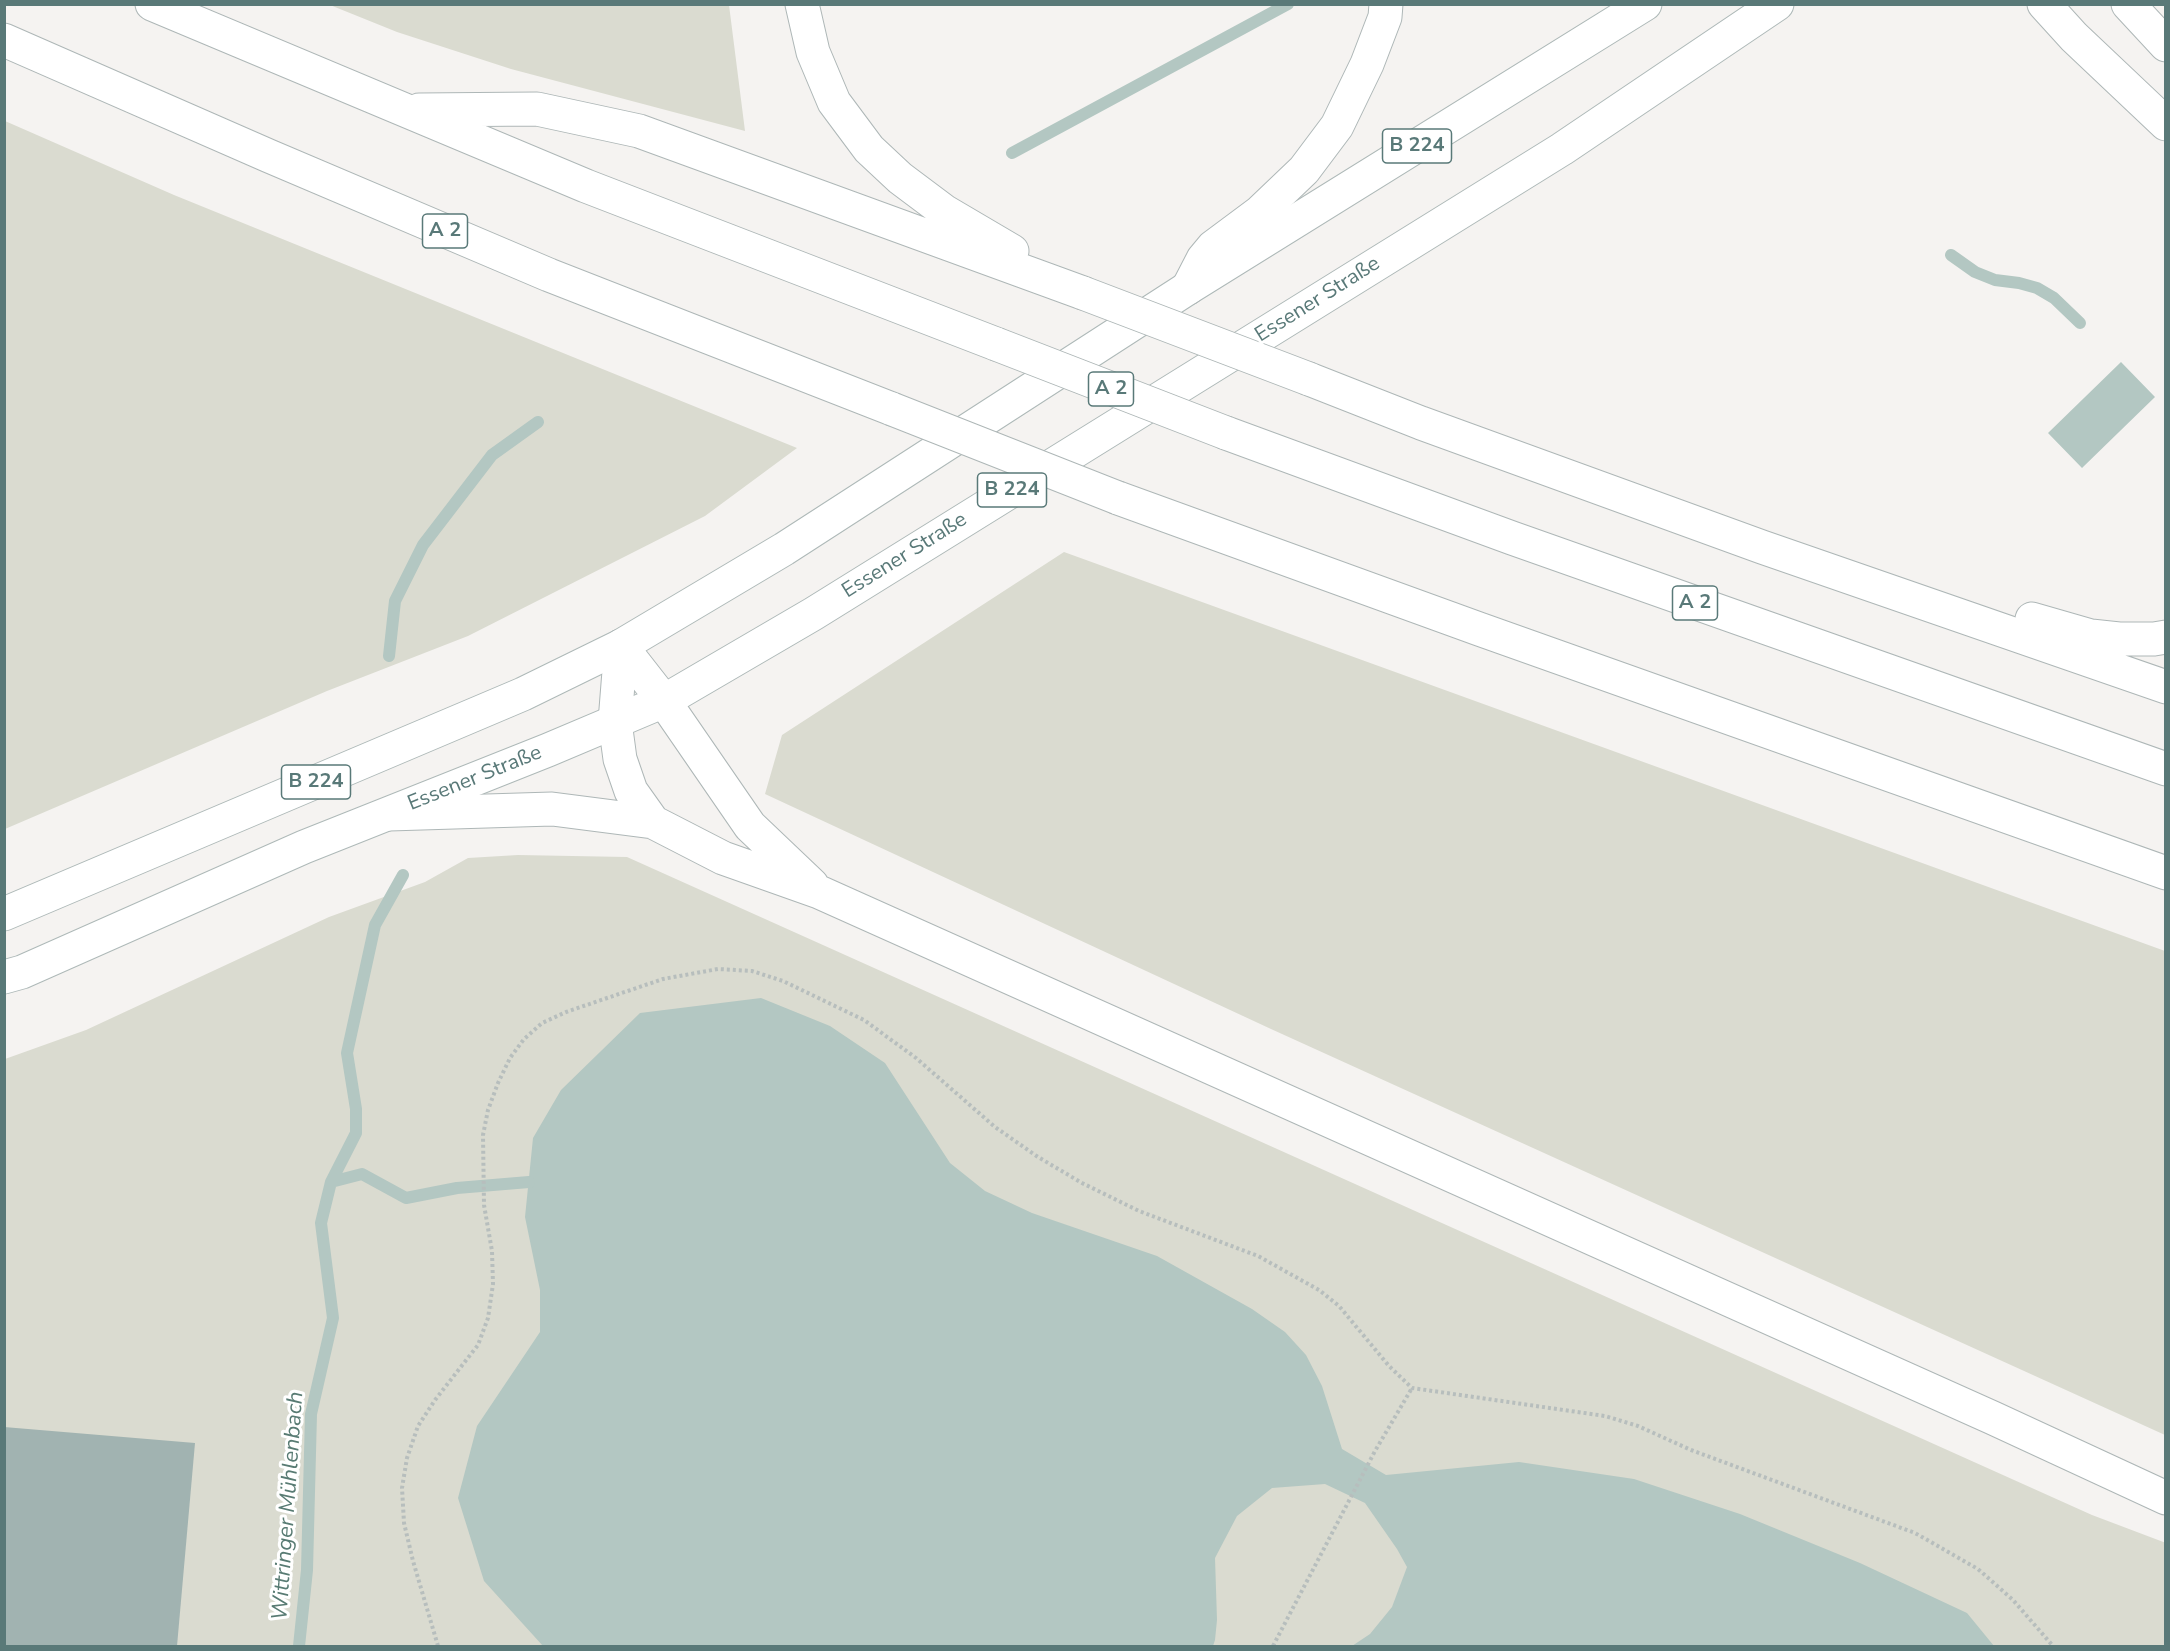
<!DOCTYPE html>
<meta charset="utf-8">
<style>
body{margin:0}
#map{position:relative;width:2170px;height:1651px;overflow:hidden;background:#f5f3f1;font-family:"Nunito Sans",sans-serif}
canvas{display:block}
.frame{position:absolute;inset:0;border:6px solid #597978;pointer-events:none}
</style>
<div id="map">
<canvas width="2170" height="1651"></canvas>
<div class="frame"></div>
</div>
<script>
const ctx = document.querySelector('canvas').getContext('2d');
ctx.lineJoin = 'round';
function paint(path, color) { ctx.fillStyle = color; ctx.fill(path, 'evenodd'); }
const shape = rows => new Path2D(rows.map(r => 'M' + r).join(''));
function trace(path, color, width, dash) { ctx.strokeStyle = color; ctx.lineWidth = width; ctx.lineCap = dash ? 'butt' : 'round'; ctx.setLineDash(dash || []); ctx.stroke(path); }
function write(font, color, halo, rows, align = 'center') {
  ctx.font = font + ' "Nunito Sans",sans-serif'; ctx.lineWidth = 6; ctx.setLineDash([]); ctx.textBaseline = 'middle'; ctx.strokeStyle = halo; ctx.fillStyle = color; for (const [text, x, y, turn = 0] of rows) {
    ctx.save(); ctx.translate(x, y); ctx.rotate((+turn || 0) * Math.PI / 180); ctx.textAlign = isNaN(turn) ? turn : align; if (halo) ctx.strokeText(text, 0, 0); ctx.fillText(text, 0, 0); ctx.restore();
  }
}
paint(shape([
 [330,5,729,5,745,131,511,69,397,32],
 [5,121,174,195,797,448,705,516,468,636,327,691,5,829],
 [1064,552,2165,951,2165,1435,1271,1029,765,794,782,735],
 [518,855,627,857,2092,1515,2166,1543,2165,1646,5,1646,5,1059,86,1030,329,917,425,882,468,858]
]), '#dadbd0');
paint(shape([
 [2121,362,2155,397,2082,468,2048,433],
 [761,998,830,1026,885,1063,950,1163,985,1191,1032,1213,1157,1256,1252,1309,1285,1332,1306,1355,1322,1386,1342,1449,1386,1475,1519,1462,1634,1479,1740,1514,1860,1563,1967,1613,1994,1646,1352,1646,1370,1634,1392,1607,1407,1567,1397,1549,1365,1503,1325,1484,1272,1488,1237,1516,1215,1558,1217,1620,1215,1640,1213,1646,543,1646,484,1581,458,1498,477,1426,540,1332,540,1290,525,1217,533,1138,561,1090,640,1013]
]), '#b3c7c2');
trace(shape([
 [1012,153,1288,4],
 [1951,255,1975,272,1995,280,2019,283,2037,288,2054,298,2080,323],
 [389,656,395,601,423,545,492,455,538,422],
 [331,1182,356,1133,356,1109,347,1053,375,925,403,875],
 [299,1646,307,1570,311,1414,333,1318,321,1223,331,1182,362,1174,406,1198,457,1188,529,1182]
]), '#b3c7c2', 12);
paint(shape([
 [4,1427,195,1443,177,1646,4,1646]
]), '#a1b3b1');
const primary = shape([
 [4,914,523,694,621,646,784,549,1188,288,1645,4],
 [4,977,22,972,304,847,548,750,664,701,813,614,1562,149,1777,4]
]);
const highway = shape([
 [152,4,586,186,996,344],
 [802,4,813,52,834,102,869,149,900,178,944,211,1012,251],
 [2044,4,2074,37,2166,124],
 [2128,4,2166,45],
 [4,40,269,156,549,275,892,409],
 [419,110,537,109,639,131,1083,293],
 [1188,288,1203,259,1213,247,1260,212,1304,170,1337,126,1367,64,1385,17,1386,4],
 [1309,379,1421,423,1762,547,2166,687],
 [1226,433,1512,538,2166,769],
 [1118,498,1479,629,2166,873],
 [2032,619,2091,636,2119,639,2154,639,2166,637],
 [621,646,664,701,750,826,812,885],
 [621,646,615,722,620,759,631,791,653,822],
 [389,814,552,809,653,822,723,858,819,892,1993,1418,2166,1498]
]);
trace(primary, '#aeb9b8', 35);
trace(highway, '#aeb7b7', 35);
trace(shape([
 [438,1646,413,1561,404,1523,402,1488,407,1458,418,1426,435,1400,478,1345,488,1318,493,1284,492,1251,484,1205,483,1135,488,1110,498,1083,510,1058,524,1039,542,1023,566,1012,663,979,718,969,752,971,783,981,864,1020,916,1058,995,1127,1038,1157,1082,1183,1139,1211,1258,1256,1319,1290,1339,1306,1389,1366,1412,1388,1605,1416,1638,1426,1691,1450,1915,1533,1978,1569,2013,1600,2053,1646],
 [1273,1646,1375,1451,1412,1388]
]), '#b7bebd', 4, [3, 3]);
trace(primary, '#fff', 33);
trace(highway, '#fff', 33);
const highwayBridge = shape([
 [1083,293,1309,379],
 [996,344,1226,433],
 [892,409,1118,498]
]);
trace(highwayBridge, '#aeb7b7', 35, []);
trace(highwayBridge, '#fff', 33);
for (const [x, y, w] of [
 [1417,146,69],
 [445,231,45],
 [1111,389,45],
 [1012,490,69],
 [1695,603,45],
 [316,782,69]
]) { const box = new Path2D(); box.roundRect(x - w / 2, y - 17, w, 34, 4.5); ctx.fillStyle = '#fff'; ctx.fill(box); trace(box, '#597978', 1.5); }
write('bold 20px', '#597978', null, [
 ["B 224",1417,146],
 ["A 2",445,231],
 ["A 2",1111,389],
 ["B 224",1012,490],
 ["A 2",1695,603],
 ["B 224",316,782]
]);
write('21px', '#597978', '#fff', [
 ["Essener Straße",1318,300,-32],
 ["Essener Straße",905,556,-32],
 ["Essener Straße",475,779,-22]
]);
write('italic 22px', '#587b73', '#fff', [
 ["Wittringer Mühlenbach",289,1506,-86]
]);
</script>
